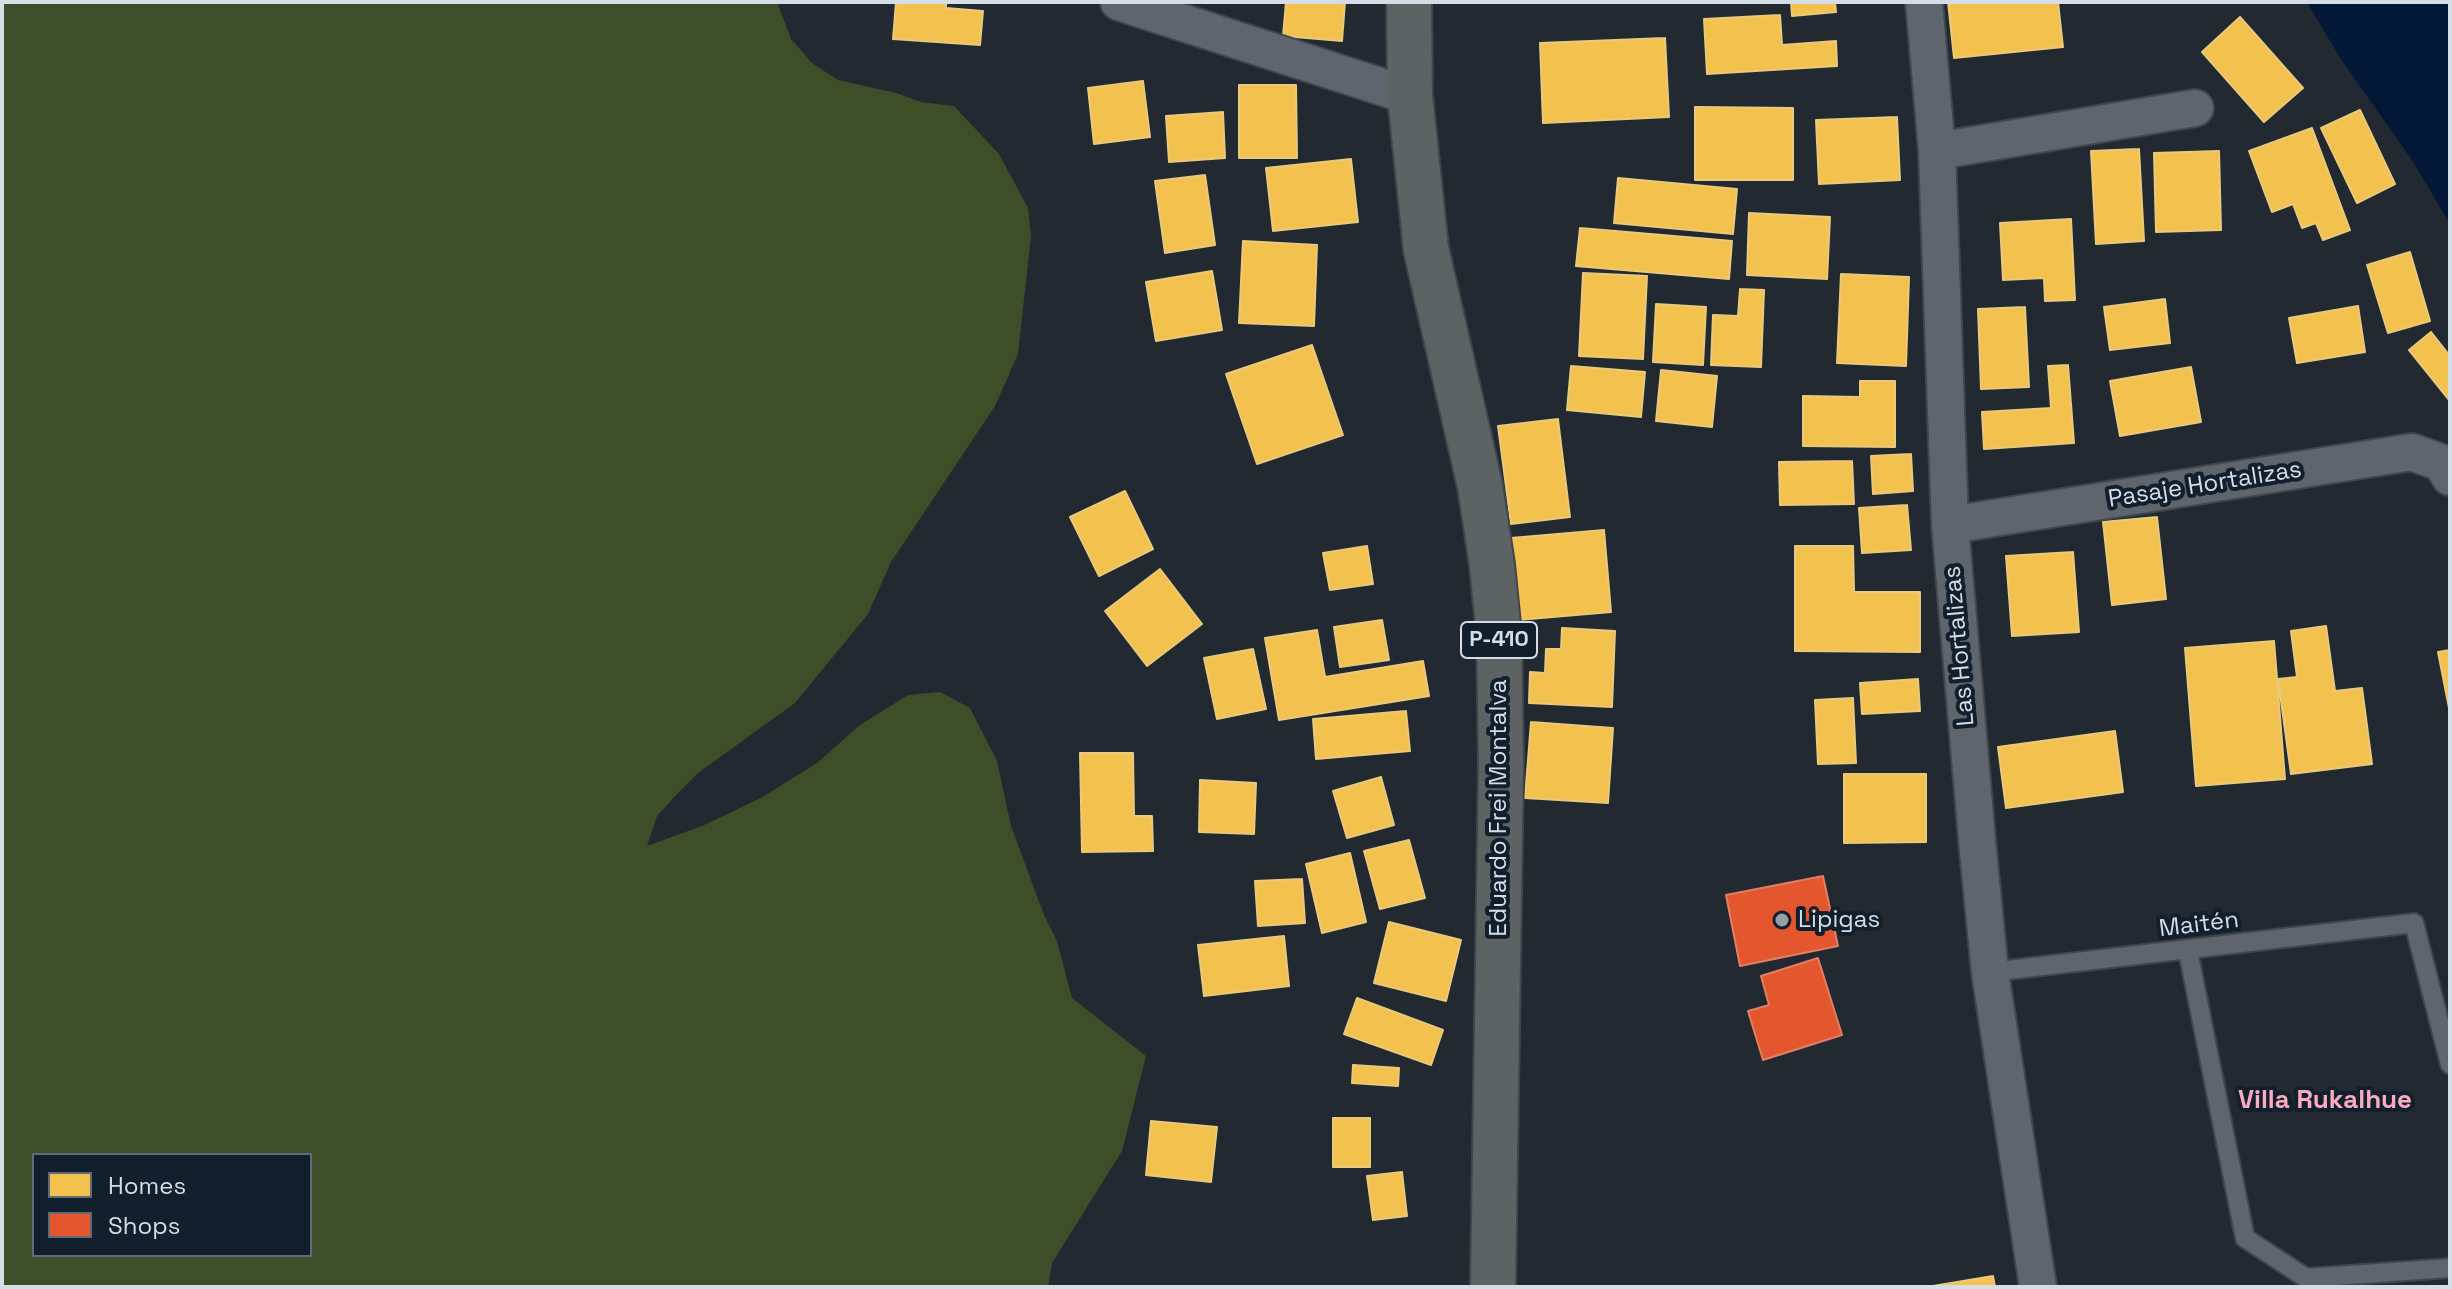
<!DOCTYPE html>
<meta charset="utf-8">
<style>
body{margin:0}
#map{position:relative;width:2452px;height:1289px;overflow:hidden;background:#222931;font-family:"Space Grotesk",sans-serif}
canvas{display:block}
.frame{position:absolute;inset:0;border:4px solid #d5dde7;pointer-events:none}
.legend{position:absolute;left:32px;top:1153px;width:280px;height:104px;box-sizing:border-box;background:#121f2d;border:2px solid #606b77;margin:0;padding:10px 14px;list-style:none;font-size:24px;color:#d5dde7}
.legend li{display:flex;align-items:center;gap:16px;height:40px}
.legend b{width:40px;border:2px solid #606b77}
</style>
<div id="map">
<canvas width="2452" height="1289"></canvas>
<div class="frame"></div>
<ul class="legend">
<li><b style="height:22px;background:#f2c14e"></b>Homes</li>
<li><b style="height:22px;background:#e4572e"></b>Shops</li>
</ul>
</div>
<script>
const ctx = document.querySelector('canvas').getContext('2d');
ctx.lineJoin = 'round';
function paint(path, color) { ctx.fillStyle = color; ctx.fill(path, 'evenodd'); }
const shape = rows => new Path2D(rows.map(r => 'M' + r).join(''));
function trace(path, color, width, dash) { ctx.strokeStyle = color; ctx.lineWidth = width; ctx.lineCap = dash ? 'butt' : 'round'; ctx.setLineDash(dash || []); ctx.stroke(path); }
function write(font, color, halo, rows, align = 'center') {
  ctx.font = font + ' "Space Grotesk",sans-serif'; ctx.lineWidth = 8; ctx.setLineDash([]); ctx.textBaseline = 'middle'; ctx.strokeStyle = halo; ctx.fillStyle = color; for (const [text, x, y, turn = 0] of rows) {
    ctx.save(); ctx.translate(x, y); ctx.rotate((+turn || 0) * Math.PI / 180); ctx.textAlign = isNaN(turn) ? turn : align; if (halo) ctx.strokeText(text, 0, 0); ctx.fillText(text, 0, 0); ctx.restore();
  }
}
paint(shape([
 [2,2,777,2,791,39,812,63,838,80,896,93,921,102,954,106,999,154,1028,208,1031,236,1018,354,995,406,891,562,868,614,795,703,698,773,678,793,657,816,647,846,702,826,761,798,817,763,860,725,908,695,940,692,970,708,997,761,1011,826,1044,915,1057,941,1072,998,1146,1056,1122,1151,1052,1263,1048,1287,2,1287],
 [34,1155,310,1155,310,1255,34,1255]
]), '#3e4e29');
paint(shape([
 [2307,2,2450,2,2450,224,2412,160,2340,58]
]), '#031836');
const homes = shape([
 [896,2,946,2,946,8,983,11,980,45,893,39,896,2],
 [1286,2,1345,2,1342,41,1283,36,1286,2],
 [1791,2,1835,2,1836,12,1792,16,1791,2],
 [1948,2,2058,2,2063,47,1954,58,1948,2],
 [1780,15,1782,45,1836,41,1837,66,1707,74,1704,19,1780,15],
 [2240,17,2303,88,2264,122,2202,52,2240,17],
 [1665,38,1669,117,1543,123,1540,43,1665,38],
 [1143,81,1150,137,1094,144,1088,88,1143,81],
 [1239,85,1296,85,1297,158,1239,158,1239,85],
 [1695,107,1793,108,1793,180,1695,180,1695,107],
 [2360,110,2395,184,2357,203,2321,128,2360,110],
 [1223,112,1225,158,1169,162,1166,116,1223,112],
 [1897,117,1900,180,1819,184,1816,120,1897,117],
 [2312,128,2350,230,2323,240,2316,223,2302,228,2293,204,2272,212,2249,151,2312,128],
 [2139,149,2144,241,2096,244,2091,151,2139,149],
 [2219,151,2221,230,2156,232,2154,153,2219,151],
 [1351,159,1358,222,1273,231,1266,168,1351,159],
 [1205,175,1215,245,1165,253,1155,181,1205,175],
 [1618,178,1737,189,1733,234,1614,223,1618,178],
 [1749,213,1830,217,1827,279,1747,275,1749,213],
 [2071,219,2075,300,2045,301,2044,278,2003,280,2000,223,2071,219],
 [1580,228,1732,241,1729,279,1576,266,1580,228],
 [1243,241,1317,245,1314,326,1239,323,1243,241],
 [2410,252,2430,321,2388,333,2367,265,2410,252],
 [1212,271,1222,330,1156,341,1146,282,1212,271],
 [1583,273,1647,276,1643,359,1579,356,1583,273],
 [1841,274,1909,277,1906,366,1837,363,1841,274],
 [1740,289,1764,290,1761,367,1711,365,1713,315,1738,316,1740,289],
 [2165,299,2170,343,2110,350,2104,307,2165,299],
 [1656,304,1706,307,1703,365,1653,362,1656,304],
 [2358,306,2365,352,2297,363,2289,318,2358,306],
 [2025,307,2029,387,1981,389,1978,309,2025,307],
 [2431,332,2450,356,2450,401,2409,350,2431,332],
 [1312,345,1343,435,1257,464,1226,374,1312,345],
 [2068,365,2074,443,1984,449,1982,412,2051,408,2048,366,2068,365],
 [1571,366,1645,372,1641,417,1567,410,1571,366],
 [2191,367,2201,422,2120,436,2110,381,2191,367],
 [1661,370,1717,376,1712,427,1656,421,1661,370],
 [1860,381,1895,381,1895,447,1803,446,1803,396,1860,397,1860,381],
 [1558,419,1570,517,1511,524,1498,426,1558,419],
 [1911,454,1913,491,1873,494,1871,456,1911,454],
 [1852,461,1854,504,1780,505,1779,462,1852,461],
 [1125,491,1153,549,1099,576,1070,517,1125,491],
 [1907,505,1911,550,1862,553,1859,508,1907,505],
 [2157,517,2166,599,2112,605,2103,522,2157,517],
 [1604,530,1611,612,1518,620,1511,538,1604,530],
 [1367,546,1373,584,1330,590,1323,553,1367,546],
 [1795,546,1853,546,1854,592,1920,592,1920,652,1795,651,1795,546],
 [2073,552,2079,632,2012,636,2006,556,2073,552],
 [1160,569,1202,624,1147,666,1105,611,1160,569],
 [1382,620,1389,660,1340,667,1334,627,1382,620],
 [2326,626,2335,691,2362,688,2372,764,2291,774,2278,679,2297,677,2291,631,2326,626],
 [1562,628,1615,631,1612,707,1529,703,1530,672,1545,673,1546,649,1561,649,1562,628],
 [1317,630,1325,677,1423,661,1429,696,1279,720,1265,638,1317,630],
 [2274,641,2285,779,2196,786,2185,648,2274,641],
 [1253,649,1266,709,1217,719,1204,658,1253,649],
 [2450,650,2450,713,2438,652,2450,650],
 [1918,679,1920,711,1862,714,1860,683,1918,679],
 [1853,698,1856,763,1818,764,1815,700,1853,698],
 [1406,711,1410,751,1316,759,1313,719,1406,711],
 [1531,722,1613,728,1608,803,1525,798,1531,722],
 [2115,731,2123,792,2006,808,1998,747,2115,731],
 [1080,753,1133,753,1134,816,1152,816,1153,851,1082,852,1080,753],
 [1844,774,1926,774,1926,842,1844,843,1844,774],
 [1381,777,1394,825,1347,838,1333,791,1381,777],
 [1200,780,1256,783,1254,834,1199,832,1200,780],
 [1409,840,1425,898,1380,909,1364,851,1409,840],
 [1350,853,1366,922,1322,933,1306,864,1350,853],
 [1302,879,1305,923,1258,926,1255,881,1302,879],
 [1389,922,1461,940,1446,1001,1374,983,1389,922],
 [1284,936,1289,986,1204,996,1198,945,1284,936],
 [1357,998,1443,1030,1431,1065,1344,1034,1357,998],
 [1353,1065,1399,1068,1398,1086,1352,1083,1353,1065],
 [1333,1118,1370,1118,1370,1167,1333,1167,1333,1118],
 [1151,1121,1217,1127,1211,1182,1146,1175,1151,1121],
 [1402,1172,1407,1216,1373,1220,1367,1176,1402,1172],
 [1993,1276,1995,1287,1927,1287,1993,1276]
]);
paint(homes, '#f2c14e');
trace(homes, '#e9c97c', 2);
const shops = shape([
 [1823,876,1838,946,1740,966,1726,895,1823,876],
 [1818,958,1842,1035,1763,1060,1748,1011,1769,1005,1761,976,1818,958]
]);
paint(shops, '#e4572e');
trace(shops, '#e07f66', 2);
const service = shape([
 [2188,951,2245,1238,2306,1278,2450,1268],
 [1990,972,2414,923,2450,1064]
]);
const minor = shape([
 [1119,2,1410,96],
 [1924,2,1937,151,1950,525,1978,851,1990,972,2038,1287],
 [1937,151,2195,108],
 [1950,525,2412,452,2442,463,2450,477]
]);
const primary = shape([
 [1409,2,1410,96,1426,249,1480,486,1492,565,1499,635,1501,763,1493,1287]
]);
trace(service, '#41464d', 22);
trace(minor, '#41464d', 40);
trace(primary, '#41464d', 48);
trace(service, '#5f656c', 18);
trace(minor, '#5f656c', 36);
trace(primary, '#5d6363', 44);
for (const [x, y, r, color] of [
 [1782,920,8,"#969ea7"]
]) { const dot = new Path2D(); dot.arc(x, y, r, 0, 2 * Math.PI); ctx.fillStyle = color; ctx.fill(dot); trace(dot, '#121f2d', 3); }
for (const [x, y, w] of [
 [1499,640,76]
]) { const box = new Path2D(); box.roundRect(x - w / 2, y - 18, w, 36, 6); ctx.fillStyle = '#121f2d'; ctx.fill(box); trace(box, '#d5dde7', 2); }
write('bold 22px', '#d5dde7', null, [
 ["P-410",1499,640]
]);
write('24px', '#d5dde7', '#121f2d', [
 ["Pasaje Hortalizas",2205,485,-9],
 ["Las Hortalizas",1960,646,-95],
 ["Eduardo Frei Montalva",1499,808,-90],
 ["Maitén",2199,925,-7]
]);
write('24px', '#d5dde7', '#121f2d', [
 ["Lipigas",1798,920]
], 'left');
write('bold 26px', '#fcaabf', '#121f2d', [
 ["Villa Rukalhue",2325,1101]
]);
</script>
